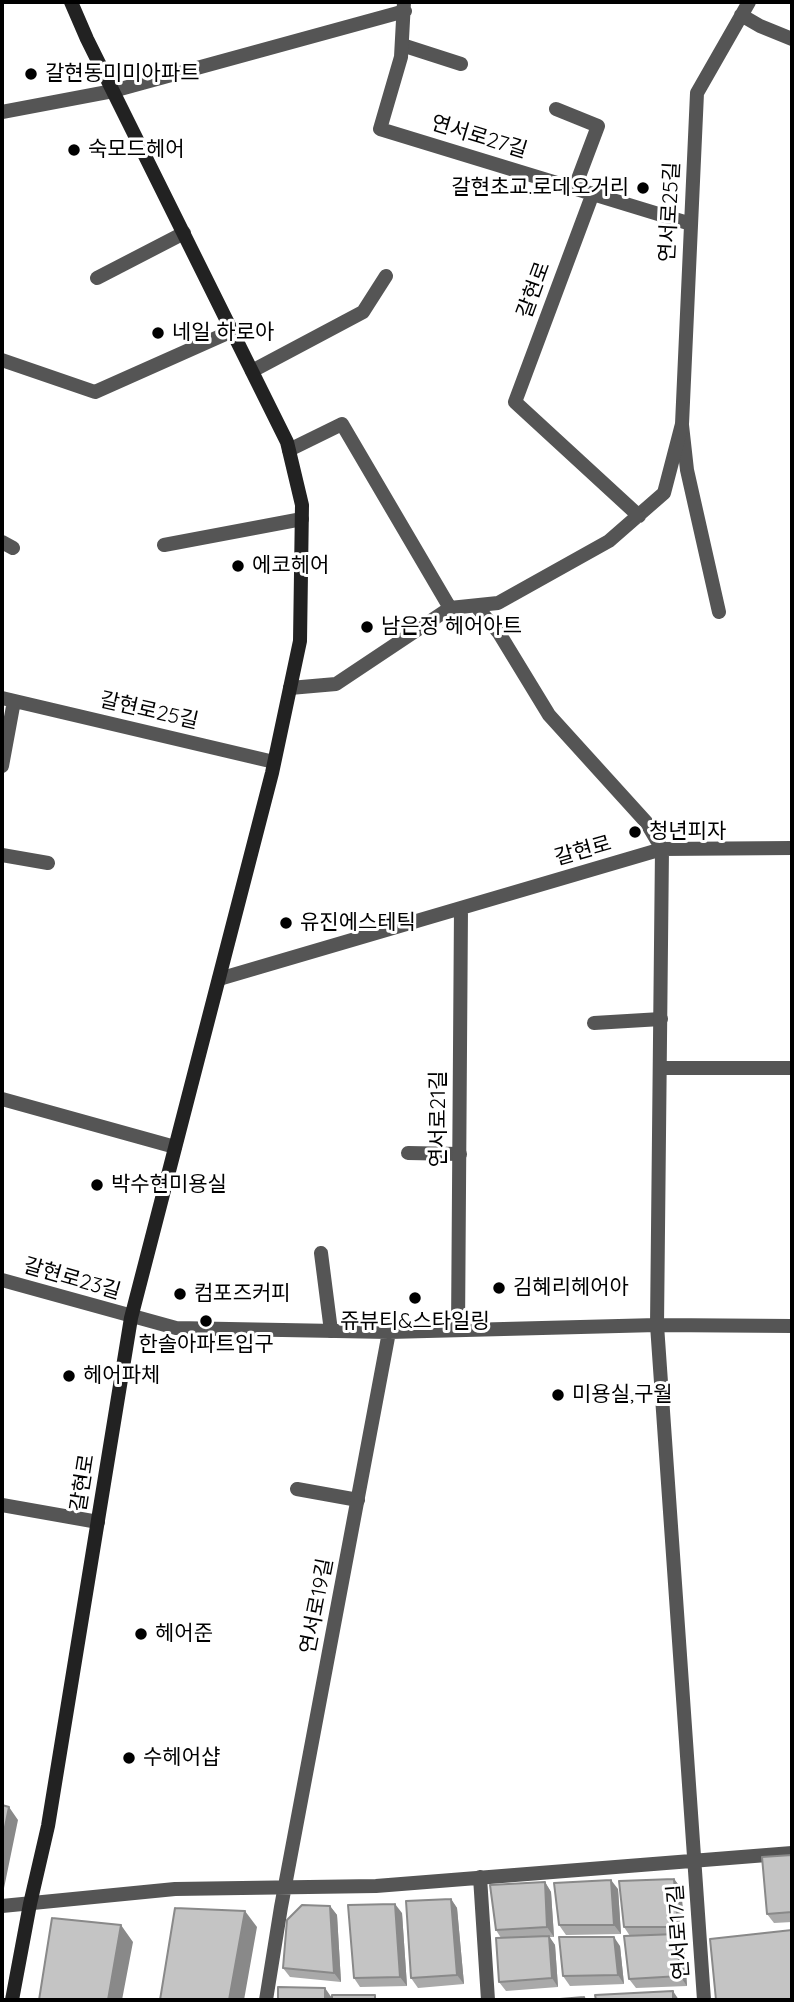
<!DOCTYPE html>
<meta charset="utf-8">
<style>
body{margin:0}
#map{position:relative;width:794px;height:2002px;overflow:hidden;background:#fff;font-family:Quicksand,sans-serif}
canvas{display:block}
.frame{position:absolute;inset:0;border:4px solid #000;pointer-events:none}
</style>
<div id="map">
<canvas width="794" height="2002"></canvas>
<div class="frame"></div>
</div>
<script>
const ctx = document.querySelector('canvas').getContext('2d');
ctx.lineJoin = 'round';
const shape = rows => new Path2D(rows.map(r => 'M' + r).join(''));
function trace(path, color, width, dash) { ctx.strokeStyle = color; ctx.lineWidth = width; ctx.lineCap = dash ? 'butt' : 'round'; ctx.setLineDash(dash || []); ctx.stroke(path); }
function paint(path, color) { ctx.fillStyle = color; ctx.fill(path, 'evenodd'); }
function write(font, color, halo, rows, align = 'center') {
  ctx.font = font + ' Quicksand,"Noto Sans KR",sans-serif'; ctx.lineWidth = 6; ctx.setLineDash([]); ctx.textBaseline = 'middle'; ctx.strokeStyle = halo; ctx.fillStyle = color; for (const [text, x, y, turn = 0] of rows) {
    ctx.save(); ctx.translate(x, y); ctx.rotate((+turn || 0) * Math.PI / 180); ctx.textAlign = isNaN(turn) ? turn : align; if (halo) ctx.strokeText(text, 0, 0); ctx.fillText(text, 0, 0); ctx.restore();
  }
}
trace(shape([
 [402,45,461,64],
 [556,109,598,126,575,187],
 [97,278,184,233],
 [252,371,363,312,386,276],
 [682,425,687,470,719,612],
 [2,542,13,548],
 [164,545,302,519],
 [2,855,48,863],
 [594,1023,661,1019],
 [408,1153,460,1154],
 [321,1253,331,1331],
 [297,1489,358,1500]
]), '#555', 14);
trace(shape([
 [404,2,401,57,380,129,691,224],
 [741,15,760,26,792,39],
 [2,112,113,91,405,11],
 [593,193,515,402,639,516],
 [2,360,95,392,232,331],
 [289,450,342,424,450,608],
 [476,606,499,633,549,715,646,822,662,849],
 [290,688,336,684,450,608,498,603,609,541,664,493,682,424,697,93,749,2],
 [2,698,274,762],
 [2,766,14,701],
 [662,849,657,1325,704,2000],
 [219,979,662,849,792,848],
 [660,1068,792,1068],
 [2,1099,175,1147],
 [2,1280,176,1328,389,1332,657,1325,792,1326],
 [458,1330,461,908],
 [2,1505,98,1522],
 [480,1877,488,2000],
 [2,1906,175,1889,376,1886,792,1853],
 [266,2000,281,1907,389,1332]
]), '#555', 14);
trace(shape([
 [12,2000,30,1904,48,1826,131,1318,272,773,300,641,302,505,287,442,87,39,71,2]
]), '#222', 14);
paint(shape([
 [792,1855,792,1922,774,1923,767,1914],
 [674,1879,681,1888,685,1936,679,1936,684,1943,687,1986,636,1988,629,1979,630,1936,624,1927],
 [545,1882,551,1892,554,1937,549,1937,555,1945,558,1987,506,1991,499,1982,501,1938,496,1930],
 [618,1889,621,1934,566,1935,559,1925],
 [451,1899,457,1908,464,1984,418,1988,411,1978],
 [330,1906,337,1915,341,1982,290,1977,283,1968],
 [402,1913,407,1986,360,1987,354,1978],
 [620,1946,624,1984,570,1986,563,1976]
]), '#a9a9a9');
paint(shape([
 [9,1807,18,1820,3,1893,2,1891,2,1842],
 [674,1879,681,1888,685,1936,678,1927],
 [611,1880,618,1889,621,1934,614,1925],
 [545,1882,551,1892,554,1937,547,1927],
 [451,1899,457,1908,464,1984,457,1975],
 [395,1904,402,1913,407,1986,400,1977],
 [330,1906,337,1915,341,1982,334,1973],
 [245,1911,257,1927,244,2000,229,2000],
 [121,1925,133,1942,122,2000,108,2000],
 [677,1934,684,1943,687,1986,680,1976],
 [549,1936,555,1945,558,1987,552,1978],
 [614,1937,620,1946,624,1984,618,1975],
 [325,1988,332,1998,332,2000,325,2000],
 [673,1991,679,2000,673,2000]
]), '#898989');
const building = shape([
 [2,1805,9,1807,2,1842,2,1805],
 [792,1855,792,1912,767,1914,762,1857,792,1855],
 [674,1879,678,1927,624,1927,619,1881,674,1879],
 [611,1880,614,1925,559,1925,554,1883,611,1880],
 [545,1882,547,1927,496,1930,490,1885,545,1882],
 [451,1899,457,1975,411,1978,406,1901,451,1899],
 [395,1904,400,1977,354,1978,348,1905,395,1904],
 [302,1905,330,1906,334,1973,283,1968,287,1920,302,1905],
 [175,1908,245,1911,229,2000,160,2000,175,1908],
 [52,1918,121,1925,108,2000,39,2000,52,1918],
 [792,1930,792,2000,716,2000,710,1939,792,1930],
 [677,1934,680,1976,629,1979,624,1936,677,1934],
 [549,1936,552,1978,499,1982,496,1938,549,1936],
 [559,1937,614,1937,618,1975,563,1976,559,1937],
 [278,1987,325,1988,325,2000,278,2000,278,1987],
 [673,1991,673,2000,596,2000,595,1995,673,1991],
 [332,1995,375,1995,375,2000,332,2000,332,1995],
 [584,1997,585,2000,548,2000,584,1997]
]);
paint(building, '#c4c4c4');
trace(building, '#898989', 2);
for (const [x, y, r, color] of [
 [31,74,7,"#000"],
 [74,150,7,"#000"],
 [643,188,7,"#000"],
 [158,333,7,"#000"],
 [238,566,7,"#000"],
 [367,627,7,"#000"],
 [635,832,7,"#000"],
 [286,923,7,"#000"],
 [97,1185,7,"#000"],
 [499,1288,7,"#000"],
 [180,1294,7,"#000"],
 [415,1298,7,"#000"],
 [206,1321,7,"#000"],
 [69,1376,7,"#000"],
 [558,1395,7,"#000"],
 [141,1634,7,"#000"],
 [129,1758,7,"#000"]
]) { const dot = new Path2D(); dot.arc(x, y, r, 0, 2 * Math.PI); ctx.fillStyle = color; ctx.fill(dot); trace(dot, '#fff', 2.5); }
write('21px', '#000', '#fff', [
 ["갈현동미미아파트",45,74],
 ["숙모드헤어",88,150],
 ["갈현초교.로데오거리",629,188,"right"],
 ["네일 하로아",172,333],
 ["에코헤어",252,566],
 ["남은정 헤어아트",381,627],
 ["청년피자",649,832],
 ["유진에스테틱",300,923],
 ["박수현미용실",111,1185],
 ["김혜리헤어아",513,1288],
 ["컴포즈커피",194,1294],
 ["쥬뷰티&스타일링",415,1322,"center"],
 ["한솔아파트입구",206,1345,"center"],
 ["헤어파체",83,1376],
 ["미용실,구월",572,1395],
 ["헤어준",155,1634],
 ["수헤어샵",143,1758]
], 'left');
write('21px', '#000', '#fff', [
 ["연서로27길",479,137,17],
 ["연서로25길",670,212,-87],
 ["갈현로",534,290,-70],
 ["갈현로25길",149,711,13],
 ["갈현로",583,851,-16],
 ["연서로21길",439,1119,-90],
 ["갈현로23길",72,1279,16],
 ["갈현로",83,1483,-81],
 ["연서로19길",317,1606,-79],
 ["연서로17길",679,1932,-94]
]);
</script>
